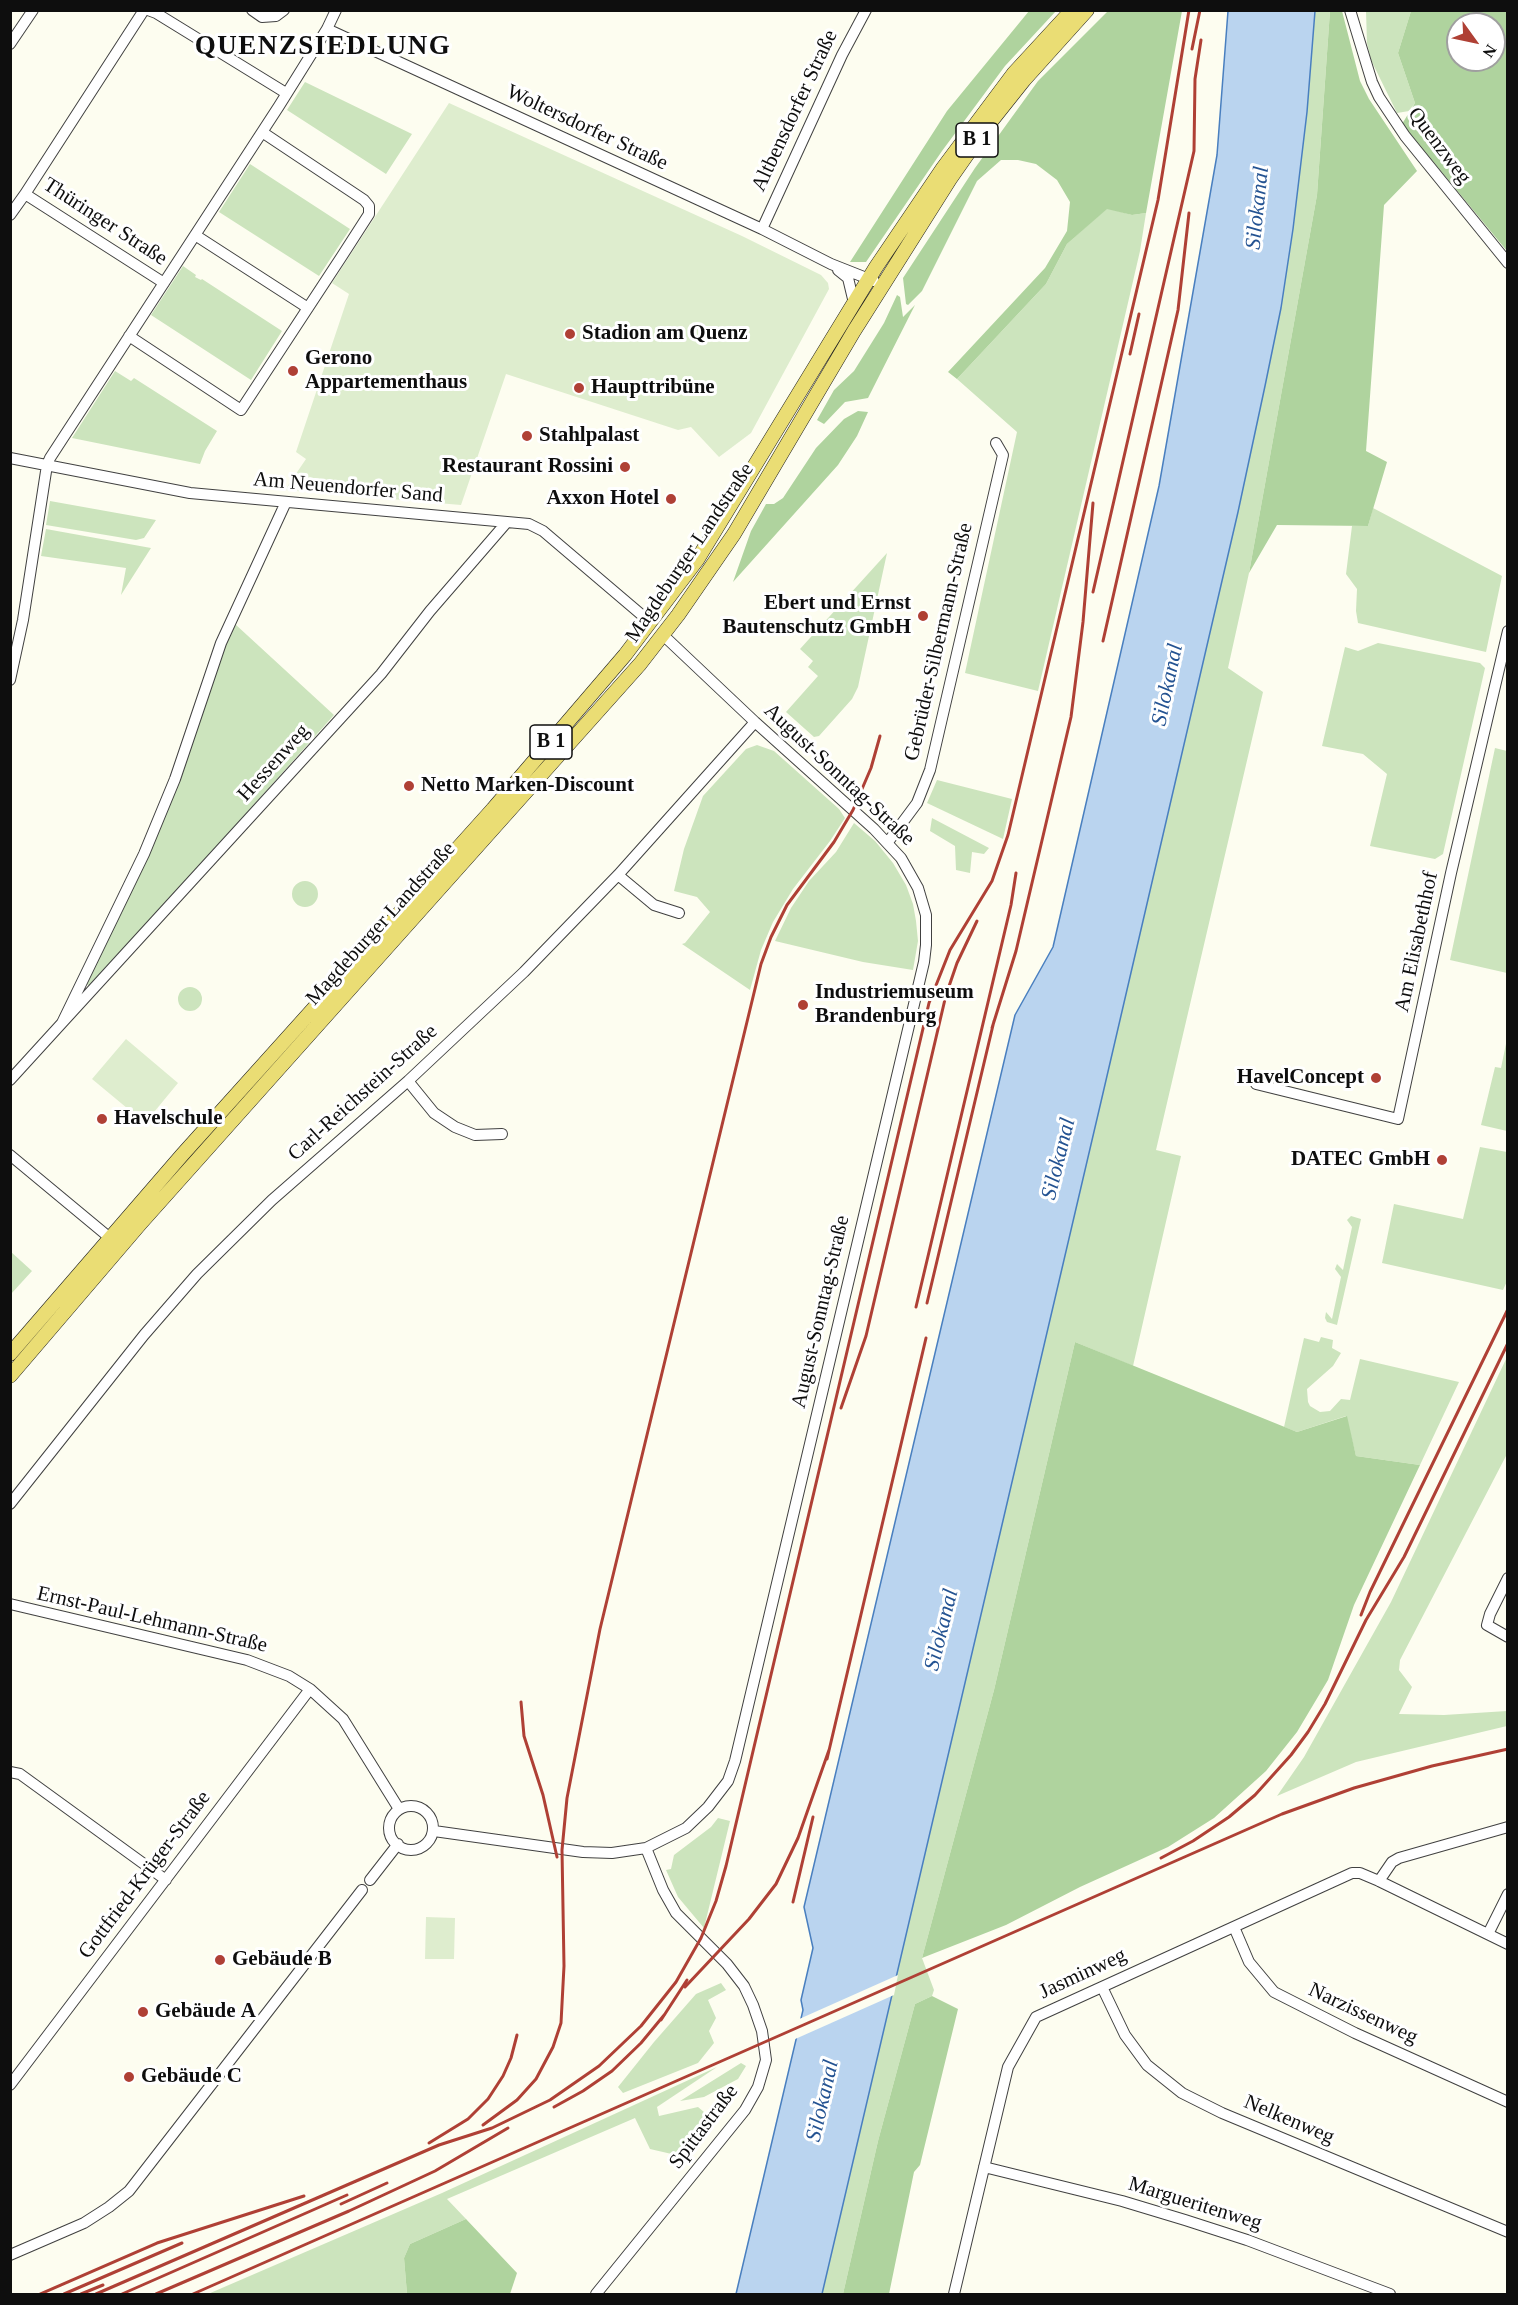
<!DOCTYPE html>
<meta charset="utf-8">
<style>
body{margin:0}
#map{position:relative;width:1518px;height:2305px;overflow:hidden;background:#fdfdf0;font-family:Georgia,serif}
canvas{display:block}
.frame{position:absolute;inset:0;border:12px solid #0e0e0e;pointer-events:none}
.north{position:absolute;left:1446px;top:12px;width:60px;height:60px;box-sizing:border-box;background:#fff;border:2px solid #9f9f9f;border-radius:50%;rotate:123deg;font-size:16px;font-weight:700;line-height:24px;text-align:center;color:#0e0e0e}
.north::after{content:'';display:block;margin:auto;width:21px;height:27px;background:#af4035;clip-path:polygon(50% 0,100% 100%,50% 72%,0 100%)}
</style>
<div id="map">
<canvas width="1518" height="2305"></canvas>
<div class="frame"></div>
<div class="north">N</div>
</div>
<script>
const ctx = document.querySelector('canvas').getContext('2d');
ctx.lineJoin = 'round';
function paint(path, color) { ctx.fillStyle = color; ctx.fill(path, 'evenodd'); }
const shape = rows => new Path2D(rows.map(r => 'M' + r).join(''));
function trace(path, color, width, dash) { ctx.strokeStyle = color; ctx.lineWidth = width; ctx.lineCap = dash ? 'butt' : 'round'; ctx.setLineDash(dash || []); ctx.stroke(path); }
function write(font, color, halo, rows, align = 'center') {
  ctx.font = font + ' Georgia,serif'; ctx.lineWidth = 6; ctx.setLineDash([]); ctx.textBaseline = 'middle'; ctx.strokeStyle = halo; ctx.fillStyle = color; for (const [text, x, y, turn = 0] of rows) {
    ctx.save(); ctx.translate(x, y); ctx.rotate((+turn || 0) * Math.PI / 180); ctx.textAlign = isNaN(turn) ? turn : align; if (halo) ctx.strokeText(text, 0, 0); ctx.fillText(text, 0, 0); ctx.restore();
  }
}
paint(shape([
 [1315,11,1330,11,1317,195,1249,573,1228,668,1263,692,1156,1150,1181,1156,1133,1366,1075,1342,994,1690,922,1958,934,1990,932,1996,915,2004,878,2141,843,2294,822,2294,1238,512,1281,308,1307,112],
 [1366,11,1411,11,1398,53,1415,103,1409,111,1397,113,1371,60,1367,43],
 [305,82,412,134,386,174,287,110],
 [250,164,350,229,319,276,219,212],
 [1107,208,1132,215,1146,213,1140,251,1038,691,965,673,1017,432,957,379,1046,284,1067,244],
 [183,266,196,275,195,277,201,280,202,279,282,331,251,380,151,315],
 [115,371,131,381,134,378,217,431,205,451,200,464,72,438],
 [50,501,156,520,144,538,136,540,46,525],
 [1373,508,1502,576,1486,652,1358,623,1356,611,1357,589,1346,574,1352,526,1368,526],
 [46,529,151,548,121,595,126,568,41,556],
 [887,553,858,687,852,699,819,736,814,737,786,712,818,676,808,667,813,661,800,649],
 [235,624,334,715,91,987,84,983,113,927,224,643],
 [1378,643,1480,663,1485,668,1443,854,1435,859,1370,846,1387,774,1363,754,1322,746,1345,647,1358,651],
 [757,745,774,751,839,809,845,818,830,841,793,889,773,922,761,950,750,990,682,944,685,943,710,912,697,897,674,891,684,849,703,796,746,749],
 [1495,748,1507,751,1507,973,1450,960],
 [937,780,1012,799,1003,839,927,803],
 [932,818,989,848,984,854,972,852,970,873,956,870,955,846,930,831],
 [854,823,875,841,893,863,906,885,913,904,916,921,918,941,913,970,863,962,775,941,791,908,809,881,836,852],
 '292 894a13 13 0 1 1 26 0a13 13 0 1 1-26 0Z',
 '178 999a12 12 0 1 1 24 0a12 12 0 1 1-24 0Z',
 [1507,1039,1508,1131,1507,1131,1481,1125,1495,1067,1501,1068],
 [1480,1147,1507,1152,1508,1279,1503,1290,1382,1263,1394,1204,1463,1219],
 [1351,1216,1361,1219,1337,1325,1327,1322,1325,1318,1326,1312,1332,1319,1341,1277,1335,1269,1337,1264,1343,1270,1352,1227,1347,1220],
 [10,1251,32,1271,11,1294,10,1294],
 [1321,1337,1333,1340,1332,1348,1341,1353,1333,1366,1307,1389,1308,1402,1310,1406,1320,1412,1330,1411,1341,1399,1350,1400,1360,1359,1459,1382,1420,1465,1356,1456,1346,1416,1297,1432,1284,1427,1304,1338,1319,1342],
 [1507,1357,1507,1454,1400,1660,1399,1670,1412,1687,1399,1714,1444,1715,1507,1711,1507,1726,1356,1762,1277,1796,1304,1757,1391,1602],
 [718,1818,730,1821,704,1928,678,1897,666,1870,671,1869,674,1855,711,1827],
 [721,1983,726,1990,708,2000,716,2018,709,2031,714,2043,698,2063,623,2093,618,2087,654,2042,696,1994],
 [741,2063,746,2066,738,2079,704,2097,680,2101],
 [717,2067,657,2107,659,2116,698,2107,716,2122,689,2158,650,2149,635,2118,447,2199,466,2219,410,2244,404,2258,407,2294,208,2294,442,2193]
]), '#cce4bd');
paint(shape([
 [1029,11,1056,11,1005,66,942,151,866,262,850,262,947,111],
 [1108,11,1182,11,1146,213,1132,215,1107,209,1067,244,1046,284,957,379,948,372,1045,268,1067,231,1070,202,1057,180,1036,164,1018,160,1001,160,977,181,922,291,908,305,906,304,903,278,975,168,1038,81],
 [1330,11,1342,11,1360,81,1369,99,1417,171,1384,205,1366,451,1387,462,1368,526,1277,525,1249,573,1317,195],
 [1411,11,1507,11,1507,251,1402,124,1415,103,1398,53],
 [1458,24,1494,24,1494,60,1458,60],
 [897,295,900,297,903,317,915,305,868,398,845,402,824,424,817,420,834,390,854,371,884,323],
 [858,411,868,412,857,436,838,465,733,582,751,531,766,504,774,504,783,498,816,448,844,419],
 [1075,1342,1297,1432,1347,1416,1356,1456,1420,1465,1354,1605,1328,1680,1297,1732,1266,1771,1214,1818,1168,1847,1080,1887,1006,1925,922,1958,994,1690],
 [932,1996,958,2009,920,2165,914,2172,889,2294,843,2294,878,2141,915,2004],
 [466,2219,517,2273,510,2294,407,2294,404,2258,410,2244]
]), '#afd39e');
paint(shape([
 [449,103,742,236,821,275,828,283,829,289,751,433,719,457,691,427,678,430,506,374,461,505,285,490,306,459,296,452,349,294,332,283],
 [126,1039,178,1083,145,1123,92,1079],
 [426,1917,455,1918,454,1959,425,1959]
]), '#deedce');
const water = shape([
 [1228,11,1315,11,1307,112,1293,229,1281,308,1265,386,1238,512,1100,1106,822,2294,736,2294,803,2010,801,2000,813,1948,804,1907,1015,1015,1053,947,1159,486,1217,155,1228,11]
]);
paint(water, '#bad4ef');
trace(water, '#497fbf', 1.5);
paint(shape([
 [898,1975,894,1995,793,2040,797,2020]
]), '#fdfdf0');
const minor = shape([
 [144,10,25,194,164,283],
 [148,10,156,13,286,93],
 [252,10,262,17,276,16,284,10],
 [1350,10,1372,82,1379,97,1405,136,1508,263],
 [327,29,762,229,831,264,874,281],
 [10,44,33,10],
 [10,215,25,194],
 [762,229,842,55,866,10],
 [195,235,308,308],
 [838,270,848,278,854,303],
 [129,336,241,410,342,256,369,214,369,206,364,200,262,132],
 [10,458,190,493,529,524,543,531,650,622],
 [286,502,221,643,175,779,144,854,62,1023,381,674,430,611,507,522],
 [10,680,23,620,47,465,50,458,279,106,327,29,336,10],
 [888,842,917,803,930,770,1003,455,996,443],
 [618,875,654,905,679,913],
 [10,1080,62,1023],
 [408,1081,434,1113,455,1127,475,1135,502,1134],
 [1256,1084,1398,1119,1451,873,1508,631],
 [10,1155,110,1238],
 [10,1504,144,1335,197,1274,272,1200,408,1081,524,972,618,875,755,722],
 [1508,1578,1490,1614,1487,1625,1508,1637],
 [10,1604,247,1660,289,1676,310,1689,343,1719,399,1809],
 [10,1772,20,1774,166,1880],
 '389 1828a22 22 0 1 1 44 0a22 22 0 1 1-44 0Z',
 [434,1831,583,1852,612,1853,646,1848,686,1828,708,1807,728,1781,735,1761,924,962,926,945,926,915,918,888,901,858,874,829,755,722,663,635],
 [370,1880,398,1844],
 [1379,1881,1392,1862,1399,1858,1508,1827],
 [1234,1927,1249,1962,1274,1992,1355,2033,1508,2102],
 [1488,1934,1508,1894],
 [1102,1987,1125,2035,1147,2065,1182,2093,1222,2113,1508,2232],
 [10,2085,310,1689],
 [984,2167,1122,2201,1185,2220,1247,2240,1390,2294],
 [10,2255,84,2223,109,2207,129,2191,362,1890],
 [596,2294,745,2110,758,2087,766,2060,762,2031,753,2005,744,1986,727,1964,676,1913,663,1890,646,1848],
 [954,2294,1008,2067,1036,2017,1352,1873,1360,1873,1379,1881,1508,1944]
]);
const major = shape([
 [10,1354,182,1155,493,809,625,655,697,560,876,267,943,168,1014,73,1072,10],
 [10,1376,140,1224,640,664,678,615,734,534,854,331,950,179,985,129,1024,80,1087,10]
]);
trace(minor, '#414141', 12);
trace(major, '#1f1f1f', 15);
trace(minor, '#fff', 10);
trace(major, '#eadd74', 14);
trace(shape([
 [1192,49,1200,10],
 [1130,354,1139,314],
 [1093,592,1194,151,1195,79,1201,40],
 [1103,641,1178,310,1189,213],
 [992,1028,1016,951,1071,717,1083,622,1093,503],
 [927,1303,994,1021],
 [916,1307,1011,905,1016,873],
 [841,1408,866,1336,946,995,957,963,977,921],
 [1361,1615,1370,1592,1508,1309],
 [521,1702,524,1736,543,1795,557,1857],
 [827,1759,926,1338],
 [1161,1858,1193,1841,1229,1817,1255,1795,1291,1755,1308,1732,1325,1704,1366,1620,1404,1557,1508,1343],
 [793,1902,813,1817],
 [685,1987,749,1919,776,1884,798,1838,829,1750],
 [661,2020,687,1980],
 [554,2107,583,2091,612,2071,641,2043,665,2014],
 [483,2125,517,2100,536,2079,553,2047,561,2023,564,1966,562,1850,567,1798,600,1629,761,964,771,937,787,905,834,842,853,810,871,768,880,736],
 [429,2143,468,2119,488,2099,503,2076,511,2058,517,2035],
 [341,2204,387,2183],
 [40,2294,157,2243,304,2196],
 [64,2294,182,2243],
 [81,2294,103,2285],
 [96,2294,439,2145,492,2128,550,2100,599,2066,641,2026,676,1982,701,1938,716,1901,726,1866,929,1003,950,950,992,881,1008,835,1158,200,1189,10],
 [122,2294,347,2195],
 [156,2294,349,2211,435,2171,508,2128],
 [193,2294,1282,1814,1354,1788,1432,1766,1508,1749]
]), '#af4035', 3);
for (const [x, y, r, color] of [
 [570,334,6,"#af4035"],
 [293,371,6,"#af4035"],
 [579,388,6,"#af4035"],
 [527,436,6,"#af4035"],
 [625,467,6,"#af4035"],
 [671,499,6,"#af4035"],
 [923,616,6,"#af4035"],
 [409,786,6,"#af4035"],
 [803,1005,6,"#af4035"],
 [1376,1078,6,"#af4035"],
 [102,1119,6,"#af4035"],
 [1442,1160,6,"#af4035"],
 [220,1960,6,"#af4035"],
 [143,2012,6,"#af4035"],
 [129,2077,6,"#af4035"]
]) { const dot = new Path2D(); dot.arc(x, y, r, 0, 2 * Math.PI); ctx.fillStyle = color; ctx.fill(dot); trace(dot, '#fff', 2); }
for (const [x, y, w] of [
 [977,140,42],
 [551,742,42]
]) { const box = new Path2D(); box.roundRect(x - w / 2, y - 17, w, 34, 4.5); ctx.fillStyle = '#fff'; ctx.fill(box); trace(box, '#0e0e0e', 1.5); }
write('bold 20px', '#0e0e0e', null, [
 ["B 1",977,140],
 ["B 1",551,742]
]);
write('21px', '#0e0e0e', '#fff', [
 ["Altbensdorfer Straße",795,111,-65],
 ["Woltersdorfer Straße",587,128,25],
 ["Quenzweg",1439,146,53],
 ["Thüringer Straße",105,222,33],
 ["Am Neuendorfer Sand",348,488,5],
 ["Magdeburger Landstraße",690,553,-56],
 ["Gebrüder-Silbermann-Straße",939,642,-77],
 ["Hessenweg",274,763,-48],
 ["August-Sonntag-Straße",839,775,43],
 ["Magdeburger Landstraße",381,924,-48],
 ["Am Elisabethhof",1417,942,-78],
 ["Carl-Reichstein-Straße",363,1093,-42],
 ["August-Sonntag-Straße",821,1312,-77],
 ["Ernst-Paul-Lehmann-Straße",152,1620,13],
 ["Gottfried-Krüger-Straße",145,1875,-53],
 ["Jasminweg",1083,1974,-25],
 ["Narzissenweg",1363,2014,25],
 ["Nelkenweg",1289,2120,23],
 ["Spittastraße",704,2127,-53],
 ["Margueritenweg",1195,2204,17]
]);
write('bold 21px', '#0e0e0e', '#fff', [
 ["Stadion am Quenz",582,334],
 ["Gerono",305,359],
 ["Appartementhaus",305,383],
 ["Haupttribüne",591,388],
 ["Stahlpalast",539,436],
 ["Restaurant Rossini",613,467,"right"],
 ["Axxon Hotel",659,499,"right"],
 ["Ebert und Ernst",911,604,"right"],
 ["Bautenschutz GmbH",911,628,"right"],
 ["Netto Marken-Discount",421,786],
 ["Industriemuseum",815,993],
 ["Brandenburg",815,1017],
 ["HavelConcept",1364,1078,"right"],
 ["Havelschule",114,1119],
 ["DATEC GmbH",1430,1160,"right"],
 ["Gebäude B",232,1960],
 ["Gebäude A",155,2012],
 ["Gebäude C",141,2077]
], 'left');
write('italic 22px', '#245392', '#fff', [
 ["Silokanal",1258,208,-84],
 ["Silokanal",1168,685,-78],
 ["Silokanal",1059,1159,-76],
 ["Silokanal",942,1630,-76],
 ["Silokanal",823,2101,-77]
]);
ctx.letterSpacing = '1.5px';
write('bold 27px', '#0e0e0e', '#fff', [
 ["QUENZSIEDLUNG",323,47]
]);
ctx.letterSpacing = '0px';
</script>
